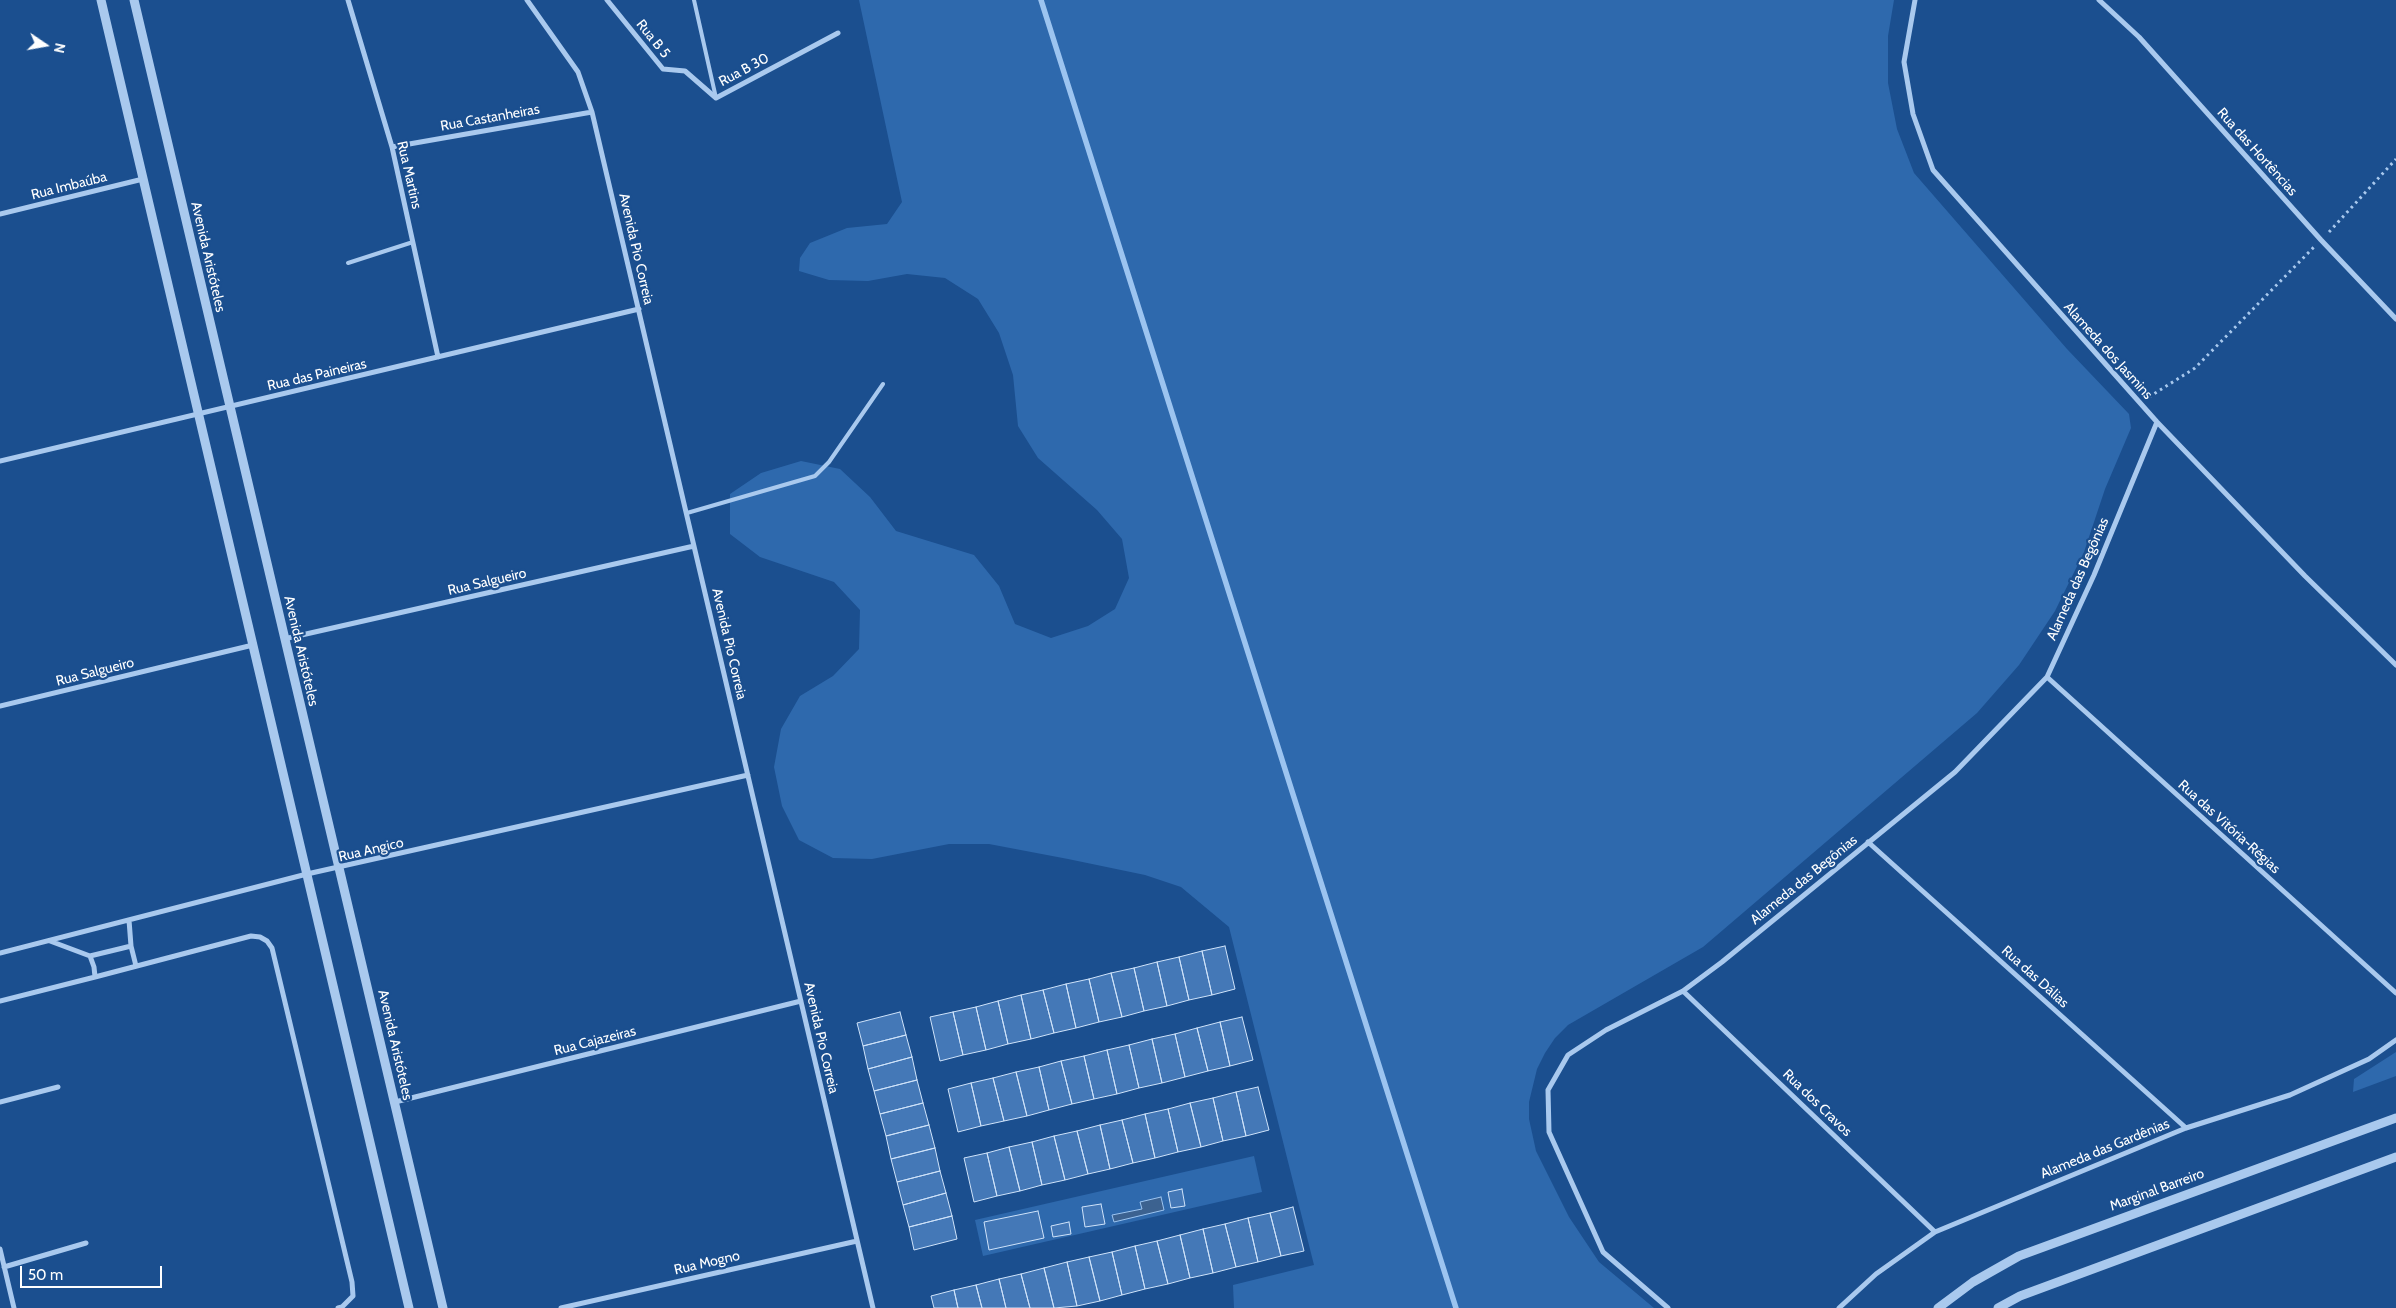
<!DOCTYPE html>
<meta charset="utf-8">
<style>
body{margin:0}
#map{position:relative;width:2396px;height:1308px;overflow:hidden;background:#1b4f8f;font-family:Cabin,sans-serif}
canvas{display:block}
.north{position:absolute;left:20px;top:20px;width:50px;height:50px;-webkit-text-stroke:4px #1b4f8f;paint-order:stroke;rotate:102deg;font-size:14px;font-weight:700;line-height:20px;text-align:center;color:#fff}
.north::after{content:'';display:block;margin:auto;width:18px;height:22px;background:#fff;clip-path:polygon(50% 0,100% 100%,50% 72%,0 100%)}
.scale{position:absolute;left:20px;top:1266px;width:142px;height:22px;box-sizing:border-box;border:2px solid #fff;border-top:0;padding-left:6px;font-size:15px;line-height:18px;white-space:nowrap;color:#fff;-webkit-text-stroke:4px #1b4f8f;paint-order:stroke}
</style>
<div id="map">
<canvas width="2396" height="1308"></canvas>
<div class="north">N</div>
<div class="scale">50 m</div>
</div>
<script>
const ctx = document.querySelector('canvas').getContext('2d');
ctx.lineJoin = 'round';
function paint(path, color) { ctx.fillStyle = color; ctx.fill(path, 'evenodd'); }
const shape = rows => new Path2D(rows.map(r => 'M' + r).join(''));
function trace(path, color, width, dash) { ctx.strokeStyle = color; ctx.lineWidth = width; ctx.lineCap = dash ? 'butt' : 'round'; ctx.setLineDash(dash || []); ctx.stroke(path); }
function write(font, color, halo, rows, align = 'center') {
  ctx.font = font + ' Cabin,sans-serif'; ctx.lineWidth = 4.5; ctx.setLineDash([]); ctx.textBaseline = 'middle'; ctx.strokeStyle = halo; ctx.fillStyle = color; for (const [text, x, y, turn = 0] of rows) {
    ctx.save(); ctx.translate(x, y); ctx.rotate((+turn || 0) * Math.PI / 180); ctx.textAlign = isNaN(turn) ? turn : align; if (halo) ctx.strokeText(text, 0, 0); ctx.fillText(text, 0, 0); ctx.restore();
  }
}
paint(shape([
 [859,0,1894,0,1888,36,1888,83,1897,129,1914,173,2067,349,2129,414,2131,428,2105,489,2084,552,2055,611,2019,665,1977,713,1703,947,1568,1025,1555,1038,1545,1053,1537,1069,1529,1102,1529,1119,1536,1151,1569,1217,1599,1262,1654,1308,1234,1308,1233,1285,1314,1265,1229,927,1181,887,1145,875,1068,859,989,844,949,844,872,859,833,858,799,840,782,806,774,767,781,729,800,696,833,676,859,649,860,610,834,582,760,557,730,534,730,494,761,473,801,461,840,469,870,497,896,531,974,555,999,586,1015,624,1051,638,1088,626,1115,609,1129,578,1122,539,1097,510,1038,458,1018,426,1013,375,999,333,978,299,945,278,907,274,868,281,829,280,799,271,800,258,810,243,847,228,887,224,902,202],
 [2396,1052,2396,1076,2353,1092,2354,1079],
 [1254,1156,1262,1192,983,1256,975,1220]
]), '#2e69ad');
const water = shape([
 [1161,1197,1164,1210,1114,1222,1112,1215,1142,1209,1140,1202,1161,1197]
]);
paint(water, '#3c6290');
trace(water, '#9cc4f0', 1);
trace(shape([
 [1041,0,1456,1308]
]), '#9cc4f0', 5.5);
const building = shape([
 [1225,946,1235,989,1212,995,1202,951,1225,946],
 [1202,951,1212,995,1189,1000,1179,957,1202,951],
 [1179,957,1189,1000,1167,1006,1157,962,1179,957],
 [1157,962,1167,1006,1144,1011,1134,968,1157,962],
 [1134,968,1144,1011,1122,1017,1111,973,1134,968],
 [1111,973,1122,1017,1099,1022,1089,979,1111,973],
 [1089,979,1099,1022,1076,1028,1066,984,1089,979],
 [1066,984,1076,1028,1054,1033,1043,990,1066,984],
 [1043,990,1054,1033,1031,1039,1021,995,1043,990],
 [1021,995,1031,1039,1008,1044,998,1001,1021,995],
 [998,1001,1008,1044,986,1050,976,1007,998,1001],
 [976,1007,986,1050,963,1055,953,1012,976,1007],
 [900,1012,906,1035,863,1046,857,1023,900,1012],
 [953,1012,963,1055,940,1061,930,1017,953,1012],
 [1242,1017,1253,1060,1230,1066,1220,1022,1242,1017],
 [1220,1022,1230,1066,1208,1071,1197,1028,1220,1022],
 [1197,1028,1208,1071,1185,1077,1175,1034,1197,1028],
 [1175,1034,1185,1077,1162,1083,1152,1039,1175,1034],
 [906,1035,912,1057,868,1069,863,1046,906,1035],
 [1152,1039,1162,1083,1139,1088,1129,1045,1152,1039],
 [1129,1045,1139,1088,1117,1094,1107,1050,1129,1045],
 [1107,1050,1117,1094,1094,1099,1084,1056,1107,1050],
 [1084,1056,1094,1099,1072,1104,1061,1061,1084,1056],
 [912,1057,917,1080,874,1091,868,1069,912,1057],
 [1061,1061,1072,1104,1049,1110,1039,1067,1061,1061],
 [1039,1067,1049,1110,1027,1116,1016,1072,1039,1067],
 [1016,1072,1027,1116,1004,1121,993,1078,1016,1072],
 [993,1078,1004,1121,981,1126,971,1083,993,1078],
 [917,1080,923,1103,880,1114,874,1091,917,1080],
 [971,1083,981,1126,958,1132,948,1089,971,1083],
 [1258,1087,1269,1130,1246,1136,1236,1092,1258,1087],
 [1236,1092,1246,1136,1223,1141,1213,1098,1236,1092],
 [1213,1098,1223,1141,1201,1147,1190,1103,1213,1098],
 [923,1103,929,1125,886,1136,880,1114,923,1103],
 [1190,1103,1201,1147,1178,1152,1168,1109,1190,1103],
 [1168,1109,1178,1152,1155,1158,1145,1114,1168,1109],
 [1145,1114,1155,1158,1133,1163,1122,1120,1145,1114],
 [1122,1120,1133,1163,1110,1169,1100,1125,1122,1120],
 [929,1125,935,1148,891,1159,886,1136,929,1125],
 [1100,1125,1110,1169,1088,1174,1077,1131,1100,1125],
 [1077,1131,1088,1174,1065,1180,1054,1136,1077,1131],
 [1054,1136,1065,1180,1042,1185,1032,1142,1054,1136],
 [1032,1142,1042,1185,1020,1191,1009,1147,1032,1142],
 [1009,1147,1020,1191,997,1196,987,1153,1009,1147],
 [935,1148,940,1171,897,1182,891,1159,935,1148],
 [987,1153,997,1196,974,1202,964,1158,987,1153],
 [940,1171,946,1193,903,1205,897,1182,940,1171],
 [1182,1189,1185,1206,1171,1208,1168,1192,1182,1189],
 [946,1193,952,1216,909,1227,903,1205,946,1193],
 [1101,1204,1105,1224,1085,1227,1082,1207,1101,1204],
 [1293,1207,1304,1251,1281,1256,1270,1213,1293,1207],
 [1038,1211,1044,1238,989,1250,984,1222,1038,1211],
 [1270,1213,1281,1256,1258,1262,1248,1218,1270,1213],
 [952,1216,957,1239,914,1250,909,1227,952,1216],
 [1248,1218,1258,1262,1236,1267,1225,1224,1248,1218],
 [1069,1222,1071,1234,1053,1237,1051,1226,1069,1222],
 [1225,1224,1236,1267,1213,1273,1203,1229,1225,1224],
 [1203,1229,1213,1273,1190,1278,1180,1235,1203,1229],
 [1180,1235,1190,1278,1168,1284,1157,1241,1180,1235],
 [1157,1241,1168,1284,1145,1289,1135,1246,1157,1241],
 [1135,1246,1145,1289,1122,1295,1112,1252,1135,1246],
 [1112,1252,1122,1295,1100,1301,1089,1257,1112,1252],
 [1089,1257,1100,1301,1077,1306,1067,1262,1089,1257],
 [1067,1262,1077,1306,1054,1308,1044,1268,1067,1262],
 [1044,1268,1054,1308,1030,1308,1021,1274,1044,1268],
 [1021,1274,1030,1308,1006,1308,999,1279,1021,1274],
 [999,1279,1006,1308,982,1308,976,1285,999,1279],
 [976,1285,982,1308,958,1308,954,1290,976,1285],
 [954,1290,958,1308,934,1308,931,1296,954,1290]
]);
paint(building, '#4478b7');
trace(building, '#cfe3fa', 1);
trace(shape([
 [2329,232,2396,159],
 [2149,397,2195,368,2314,247]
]), '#a9c9ee', 3, [2.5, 4]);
trace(shape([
 [694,0,716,98],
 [348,263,413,242],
 [687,513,815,476,829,462,883,384]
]), '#a9c9ee', 4);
trace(shape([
 [348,0,392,147,438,357],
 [527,0,578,72,592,112,873,1308],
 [607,0,663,69,685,71,716,98,838,33],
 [1915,0,1904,62,1913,114,1933,170,2157,422,2305,576,2396,665],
 [2099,0,2139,37,2321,240,2396,319],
 [392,147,592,112],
 [0,214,143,179],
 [0,461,639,309],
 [284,639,694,546],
 [2047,677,2396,993],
 [0,706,253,645],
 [1868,842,2186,1128],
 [50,941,90,956,123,948,131,946,129,920],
 [131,946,136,966],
 [0,953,307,874,748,775],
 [95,977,251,936,260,937,267,941,272,948,352,1282,353,1296,342,1307,338,1308],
 [1683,991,1935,1232],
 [0,1001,95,977,94,967,90,956],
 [0,1102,58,1087],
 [395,1102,801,1001],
 [0,1249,14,1308],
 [4,1267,86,1243],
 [561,1308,857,1241],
 [1668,1308,1603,1252,1549,1132,1548,1090,1568,1055,1606,1030,1683,991,1722,962,1955,772,2047,677,2094,575,2157,422],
 [1839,1308,1876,1274,1935,1232,2186,1128,2290,1095,2369,1059,2396,1040]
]), '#a9c9ee', 5);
trace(shape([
 [101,0,409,1308],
 [134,0,443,1308],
 [1938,1308,1973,1282,2019,1256,2396,1118],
 [1998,1308,2020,1296,2396,1157]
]), '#a9c9ee', 9);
write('14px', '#fff', '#1b4f8f', [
 ["Rua B 5",653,39,51],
 ["Rua B 30",744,70,-28],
 ["Rua Castanheiras",490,118,-10],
 ["Rua das Hortências",2257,152,48],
 ["Rua Martins",409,175,77],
 ["Rua Imbaúba",69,186,-14],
 ["Avenida Pio Correia",636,249,77],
 ["Avenida Aristóteles",208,257,77],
 ["Alameda dos Jasmins",2108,351,48],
 ["Rua das Paineiras",317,375,-13],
 ["Alameda das Begônias",2078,579,-66],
 ["Rua Salgueiro",487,582,-13],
 ["Avenida Pio Correia",729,644,77],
 ["Avenida Aristóteles",301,651,77],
 ["Rua Salgueiro",95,672,-14],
 ["Rua das Vitória-Régias",2229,827,42],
 ["Rua Angico",371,850,-13],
 ["Alameda das Begônias",1804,880,-39],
 ["Rua das Dálias",2035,977,42],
 ["Avenida Pio Correia",821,1038,77],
 ["Rua Cajazeiras",595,1041,-14],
 ["Avenida Aristóteles",395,1045,77],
 ["Rua dos Cravos",1817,1103,44],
 ["Alameda das Gardênias",2105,1149,-22],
 ["Marginal Barreiro",2157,1190,-20],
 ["Rua Mogno",707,1263,-13]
]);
</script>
